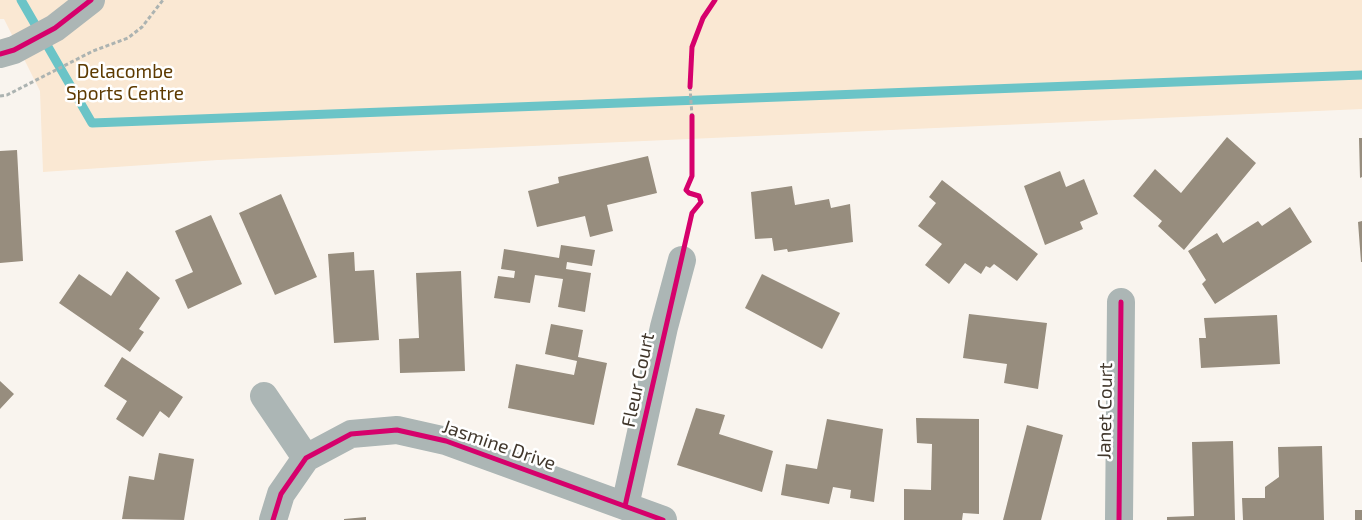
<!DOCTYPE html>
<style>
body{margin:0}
canvas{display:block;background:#f9f4ee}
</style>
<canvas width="1362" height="520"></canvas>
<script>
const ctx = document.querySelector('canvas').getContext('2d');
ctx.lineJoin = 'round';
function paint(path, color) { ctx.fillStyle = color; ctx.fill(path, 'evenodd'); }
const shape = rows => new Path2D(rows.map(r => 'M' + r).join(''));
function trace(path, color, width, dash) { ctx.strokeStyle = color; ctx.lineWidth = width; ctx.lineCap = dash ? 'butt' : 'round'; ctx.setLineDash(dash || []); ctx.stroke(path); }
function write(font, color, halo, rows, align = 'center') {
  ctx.font = font + ' "Exo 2",sans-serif'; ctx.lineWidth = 5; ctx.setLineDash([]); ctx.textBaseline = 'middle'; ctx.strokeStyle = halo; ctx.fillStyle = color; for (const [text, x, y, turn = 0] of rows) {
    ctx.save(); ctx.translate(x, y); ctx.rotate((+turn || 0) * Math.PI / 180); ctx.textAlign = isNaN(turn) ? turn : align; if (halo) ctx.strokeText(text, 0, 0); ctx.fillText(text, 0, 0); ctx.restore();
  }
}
paint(shape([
 [0,0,1362,0,1362,109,218,160,43,172,40,91,4,19,0,19]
]), '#fae8d3');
trace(shape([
 [21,0,92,123,1362,75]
]), '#6bc4c7', 9);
paint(shape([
 [1227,137,1256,163,1184,250,1158,226,1162,221,1133,196,1155,169,1181,193],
 [1359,138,1362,138,1362,177,1360,178],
 [17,150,23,261,0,263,0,151],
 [648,156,657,193,607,205,613,231,590,237,585,216,537,227,528,191,559,183,558,177],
 [1060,171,1066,187,1084,179,1098,214,1080,222,1083,229,1045,245,1024,186],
 [942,180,1038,254,1017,281,994,264,990,268,986,266,981,274,965,263,949,284,925,265,942,244,918,226,936,203,929,197],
 [792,186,795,205,829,199,831,208,850,204,853,242,788,252,787,249,774,251,772,238,755,239,751,192],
 [281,194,317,277,275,295,239,213],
 [1290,207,1312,242,1215,304,1202,284,1206,280,1188,251,1217,233,1223,243,1258,221,1262,226],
 [211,215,242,284,188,309,175,280,193,272,175,231],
 [1362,221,1362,262,1361,262,1358,222],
 [561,245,595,250,592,266,567,262,566,269,591,273,585,312,558,307,563,279,535,275,530,303,494,298,498,276,514,278,515,271,501,269,504,249,559,258],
 [354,252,355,271,374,270,379,340,334,343,328,254],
 [127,271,160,298,139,329,144,332,130,352,59,303,79,274,111,296],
 [461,271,465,371,400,373,399,339,419,338,416,273],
 [762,274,840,313,822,349,745,308],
 [969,314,1047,323,1038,389,1004,383,1007,364,963,358],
 [1277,315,1280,364,1201,368,1199,338,1206,338,1204,318],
 [551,324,583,330,578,357,607,363,594,425,508,408,516,364,574,375,577,361,545,354],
 [122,357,183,397,169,418,160,411,143,437,116,419,127,401,104,386],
 [0,381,14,394,0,409],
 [696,408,725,415,719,434,773,451,762,492,677,465],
 [916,418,979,419,979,514,963,513,962,520,904,520,904,489,931,490,932,444,917,443],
 [827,419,883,429,874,502,850,498,851,490,833,487,829,504,781,495,786,464,817,469],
 [1027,425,1063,435,1041,520,1003,520],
 [1233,441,1235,520,1167,520,1167,517,1194,516,1192,442],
 [1322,446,1324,520,1243,520,1242,498,1265,498,1265,487,1279,477,1278,447],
 [159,453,194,459,184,520,122,519,129,476,154,480],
 [1355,510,1362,510,1362,520,1355,520],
 [366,517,366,520,344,520,344,519]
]), '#978d7e');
trace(shape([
 [690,87,692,116],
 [0,96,7,95,93,51,128,38,142,27,163,0]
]), '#acb3b1', 3, [4, 2.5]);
trace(shape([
 [0,54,14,50,55,28,91,0],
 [264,396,306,458],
 [625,506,664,327,682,260],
 [273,520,281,494,306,458,351,434,397,430,446,441,663,520],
 [1119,520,1121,302]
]), '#acb6b5', 28);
trace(shape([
 [0,54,14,50,55,28,91,0],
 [690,87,692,47,703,18,715,0],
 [625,506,692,213,701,202,699,196,689,193,686,190,692,176,692,116],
 [273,520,281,494,306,458,351,434,397,430,446,441,663,520],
 [1119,520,1121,302]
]), '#d6006c', 5);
write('19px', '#5d3a00', '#fff', [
 ["Delacombe",125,72],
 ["Sports Centre",125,94]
]);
write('19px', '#41372c', '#fff', [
 ["Fleur Court",638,380,-78],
 ["Janet Court",1105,411,-89],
 ["Jasmine Drive",499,445,19]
]);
</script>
